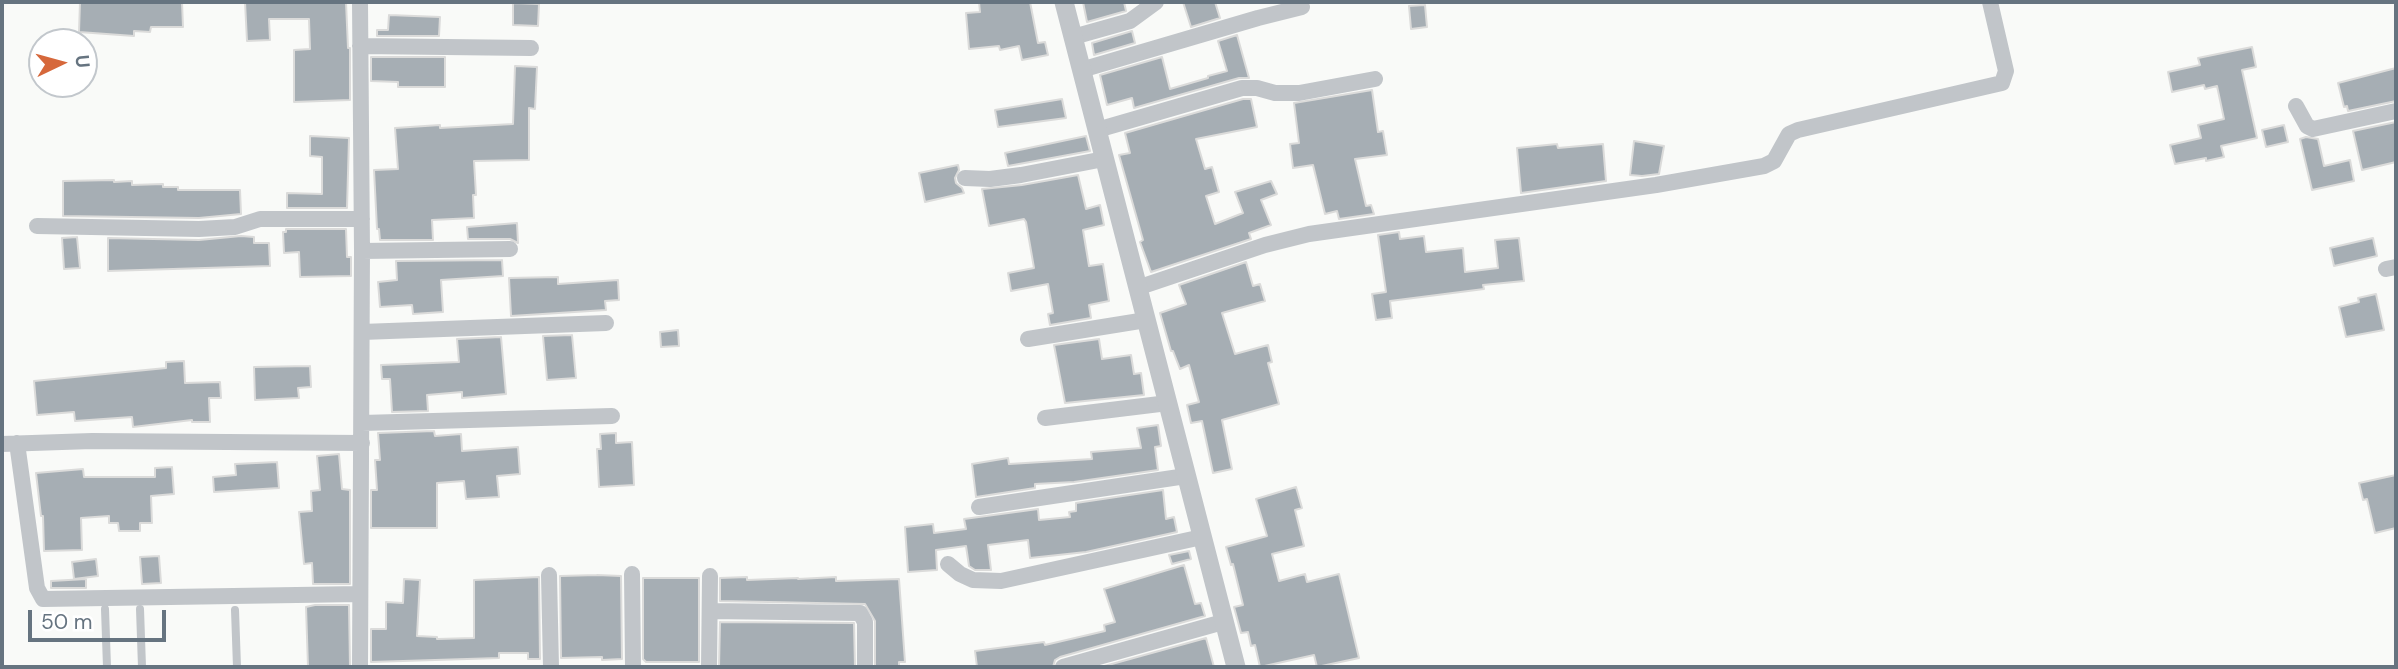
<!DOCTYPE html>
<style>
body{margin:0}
#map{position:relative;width:2398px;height:669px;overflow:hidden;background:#f9faf8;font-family:"DM Sans",sans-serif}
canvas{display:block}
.frame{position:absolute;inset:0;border:4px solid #667480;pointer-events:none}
.north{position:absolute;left:28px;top:28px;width:70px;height:70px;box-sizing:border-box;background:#fff;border:2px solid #c2c7cc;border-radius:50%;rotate:85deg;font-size:19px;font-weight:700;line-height:28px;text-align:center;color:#667480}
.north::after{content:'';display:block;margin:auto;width:24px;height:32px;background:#d6683b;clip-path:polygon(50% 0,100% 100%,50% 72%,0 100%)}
.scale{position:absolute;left:28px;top:610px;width:138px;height:32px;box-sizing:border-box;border:4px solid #667480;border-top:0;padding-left:9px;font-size:21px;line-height:24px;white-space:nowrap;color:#667480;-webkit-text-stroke:5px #fff;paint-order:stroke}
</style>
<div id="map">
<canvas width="2398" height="669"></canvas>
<div class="frame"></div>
<div class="north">U</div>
<div class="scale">50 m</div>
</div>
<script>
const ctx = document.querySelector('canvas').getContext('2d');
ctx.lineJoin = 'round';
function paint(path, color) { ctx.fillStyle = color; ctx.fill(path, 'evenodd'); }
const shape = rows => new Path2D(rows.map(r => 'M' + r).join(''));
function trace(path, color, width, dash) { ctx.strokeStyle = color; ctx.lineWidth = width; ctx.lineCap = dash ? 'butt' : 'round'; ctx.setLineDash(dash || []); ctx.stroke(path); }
const building = shape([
 [80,2,182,2,183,27,151,27,150,32,134,31,134,36,79,32,80,2],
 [245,2,346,2,348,48,350,48,350,100,294,102,294,50,310,49,309,19,269,19,270,40,247,41,245,2],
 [979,2,1030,2,1038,43,1045,42,1048,55,1022,60,1019,46,1000,50,999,46,969,49,966,13,980,12,979,2],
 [1083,2,1124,2,1126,11,1087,22,1083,2],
 [1183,2,1215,2,1220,18,1191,27,1183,2],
 [513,3,539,4,538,26,513,25,513,3],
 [1425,5,1427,27,1411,29,1409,6,1425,5],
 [389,15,440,17,439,36,377,36,377,30,388,30,389,15],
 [1132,31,1135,43,1094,55,1092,43,1132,31],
 [1237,35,1249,78,1239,78,1134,108,1132,98,1107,105,1100,75,1162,57,1170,89,1208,78,1208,76,1227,71,1218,41,1237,35],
 [2252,47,2256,67,2242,70,2257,138,2221,146,2224,157,2206,161,2206,158,2175,164,2170,145,2201,138,2198,125,2224,119,2217,86,2205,89,2204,85,2172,92,2168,72,2200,65,2198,58,2252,47],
 [371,57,445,57,445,87,398,87,398,82,371,81,371,57],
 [515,66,537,67,535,109,529,108,529,160,474,161,476,195,473,195,474,218,432,220,433,240,380,240,379,229,377,229,374,170,398,169,395,128,440,125,440,128,513,124,515,66],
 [2396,68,2396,101,2348,111,2347,106,2344,107,2338,83,2396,68],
 [1372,90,1378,132,1383,131,1387,155,1355,159,1366,206,1371,205,1374,214,1339,219,1337,211,1325,214,1313,165,1293,168,1290,144,1299,143,1294,103,1372,90],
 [1062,99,1066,118,998,127,995,110,1062,99],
 [1243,99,1251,99,1257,127,1196,139,1205,169,1212,167,1219,192,1206,196,1215,224,1243,213,1235,192,1271,181,1277,194,1261,200,1271,225,1249,233,1251,239,1151,272,1140,242,1143,240,1119,155,1130,153,1125,133,1243,99],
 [2396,122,2396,162,2362,170,2353,131,2396,122],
 [2284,125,2288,142,2266,147,2262,130,2284,125],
 [310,136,349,138,347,208,287,208,287,193,322,194,322,157,310,156,310,136],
 [1086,136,1090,151,1008,166,1005,153,1086,136],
 [2306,137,2318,139,2324,166,2350,160,2354,181,2312,190,2300,139,2306,137],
 [1634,141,1664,146,1659,174,1642,176,1630,175,1634,141],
 [1557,144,1558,148,1603,144,1606,181,1521,193,1517,148,1557,144],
 [958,165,959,170,955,178,956,183,962,188,964,193,925,202,919,173,958,165],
 [1078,175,1086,209,1100,205,1104,225,1083,230,1089,266,1103,264,1109,301,1089,305,1091,318,1050,325,1048,314,1053,313,1048,284,1011,291,1008,273,1034,268,1026,222,1024,219,989,226,982,189,1022,185,1078,175],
 [114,180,114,182,132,181,132,185,163,184,163,187,178,187,178,190,240,190,241,214,199,218,63,216,63,181,114,180],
 [517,223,518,243,510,239,468,239,467,227,517,223],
 [286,229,346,229,347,257,351,257,351,276,300,277,299,252,284,253,283,232,286,232,286,229],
 [1399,232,1400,239,1424,236,1426,252,1463,248,1465,272,1498,268,1495,240,1519,238,1524,281,1483,285,1484,289,1390,301,1392,318,1376,320,1372,294,1386,292,1378,235,1399,232],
 [241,236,254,237,254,243,269,243,270,266,108,271,108,238,199,240,241,236],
 [77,237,80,268,64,269,62,238,77,237],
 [2373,238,2377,256,2334,266,2330,248,2373,238],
 [502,260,503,276,441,280,443,312,413,314,412,305,380,307,378,282,397,280,396,261,502,260],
 [1246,262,1253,286,1260,284,1265,301,1222,313,1235,354,1268,345,1272,362,1268,363,1279,404,1222,420,1232,469,1213,473,1202,421,1191,423,1187,405,1199,402,1189,365,1180,369,1173,351,1171,351,1160,313,1186,304,1179,285,1246,262],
 [558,277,558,284,618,280,619,300,605,301,606,310,511,316,509,278,558,277],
 [2376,294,2384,330,2346,337,2339,307,2359,302,2358,298,2376,294],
 [678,330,679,346,661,347,660,332,678,330],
 [572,335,576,378,547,380,543,336,572,335],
 [501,337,506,394,462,398,462,392,427,395,428,411,392,412,390,379,382,379,381,365,459,362,457,339,501,337],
 [1099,339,1102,359,1131,355,1134,374,1141,373,1144,395,1065,403,1054,345,1099,339],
 [184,361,185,383,220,382,221,398,209,398,210,422,192,422,192,420,133,427,132,417,75,421,74,412,37,415,34,381,166,368,166,362,184,361],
 [310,366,311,387,298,388,299,398,255,400,254,367,310,366],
 [1158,425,1161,446,1155,447,1158,470,1074,482,1035,484,1035,488,976,497,972,464,1008,458,1009,464,1092,459,1091,452,1141,448,1137,428,1158,425],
 [434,431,435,436,461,434,462,451,518,447,520,474,497,476,499,497,466,499,464,481,437,483,437,528,371,528,371,490,377,490,375,460,380,460,378,433,434,431],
 [616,433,616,443,632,442,634,485,599,487,597,449,601,449,600,434,616,433],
 [339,454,342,489,350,490,350,584,313,584,312,563,304,564,299,512,312,511,311,491,320,490,317,456,339,454],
 [277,462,279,488,214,492,213,477,236,475,235,464,277,462],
 [172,467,174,494,151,496,152,523,140,523,140,531,119,531,118,523,109,523,109,516,81,518,82,550,44,551,43,516,41,516,36,473,83,469,84,477,155,477,155,468,172,467],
 [2396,475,2396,528,2375,533,2367,499,2363,500,2359,483,2396,475],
 [1296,487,1302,508,1295,510,1304,546,1272,554,1279,581,1305,574,1307,582,1339,574,1359,658,1317,667,1314,655,1260,667,1255,645,1251,646,1248,632,1241,633,1234,607,1243,605,1233,564,1231,565,1226,547,1267,536,1256,499,1296,487],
 [1163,490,1166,519,1174,517,1177,532,1086,552,1030,558,1028,540,988,545,991,570,975,570,969,566,966,546,936,550,937,570,908,572,905,527,933,524,934,533,966,529,964,519,1038,509,1039,520,1070,517,1069,512,1076,511,1076,503,1163,490],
 [1189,551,1191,559,1172,564,1169,555,1189,551],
 [159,556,161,583,142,584,140,557,159,556],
 [96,559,98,576,74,579,72,562,96,559],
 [1184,565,1195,604,1201,603,1205,616,1060,657,1055,660,1053,667,977,667,975,651,1044,642,1045,645,1105,631,1104,625,1115,622,1104,589,1184,565],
 [597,575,621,576,622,659,602,660,602,657,561,658,560,576,597,575],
 [539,577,540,659,528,659,528,653,499,653,499,658,371,662,371,629,386,629,386,602,403,603,404,579,420,580,417,636,437,637,437,639,474,638,474,580,539,577],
 [747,577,747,580,798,578,798,579,836,577,836,581,899,579,905,662,899,662,899,667,875,667,875,621,865,604,720,601,720,578,747,577],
 [643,578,699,578,699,662,646,662,643,659,643,578],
 [86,579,86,588,51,588,51,581,86,579],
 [315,605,349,605,350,667,308,667,306,607,315,605],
 [720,622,854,623,855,667,719,667,720,622],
 [1206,638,1214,667,1101,667,1206,638]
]);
paint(building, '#a6aeb4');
trace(building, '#dbdbda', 2);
trace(shape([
 [105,609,107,667],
 [140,609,142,667],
 [235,610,237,667]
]), '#c1c5c9', 8);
trace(shape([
 [1073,37,1130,21,1156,2],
 [360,46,531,48],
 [1081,70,1258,18,1302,7],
 [2296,106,2307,126,2313,129,2396,111],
 [1097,130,1242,88,1257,88,1275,93,1299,93,1375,79],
 [965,178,990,179,1021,175,1104,159],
 [37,226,199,229,235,227,260,219,362,219],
 [362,251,510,249],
 [2386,269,2396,267],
 [1137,288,1265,245,1309,234,1656,185,1764,166,1774,161,1789,134,1798,130,2002,83,2006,71,1990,2],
 [362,332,606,323],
 [1028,339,1146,320],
 [1045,418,1168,403],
 [362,423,612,416],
 [17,443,37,588,43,599,360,594],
 [2,444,92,441,362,443],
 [979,507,1186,476],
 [948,564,960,574,973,580,1001,581,1202,537],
 [632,574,633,667],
 [549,575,551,667],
 [710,611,860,613,865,622,865,667],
 [360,667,362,251,360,2],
 [709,667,710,576],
 [1063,667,1223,622]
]), '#c1c5c9', 16);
trace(shape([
 [1064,2,1236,667]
]), '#c1c5c9', 19);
</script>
